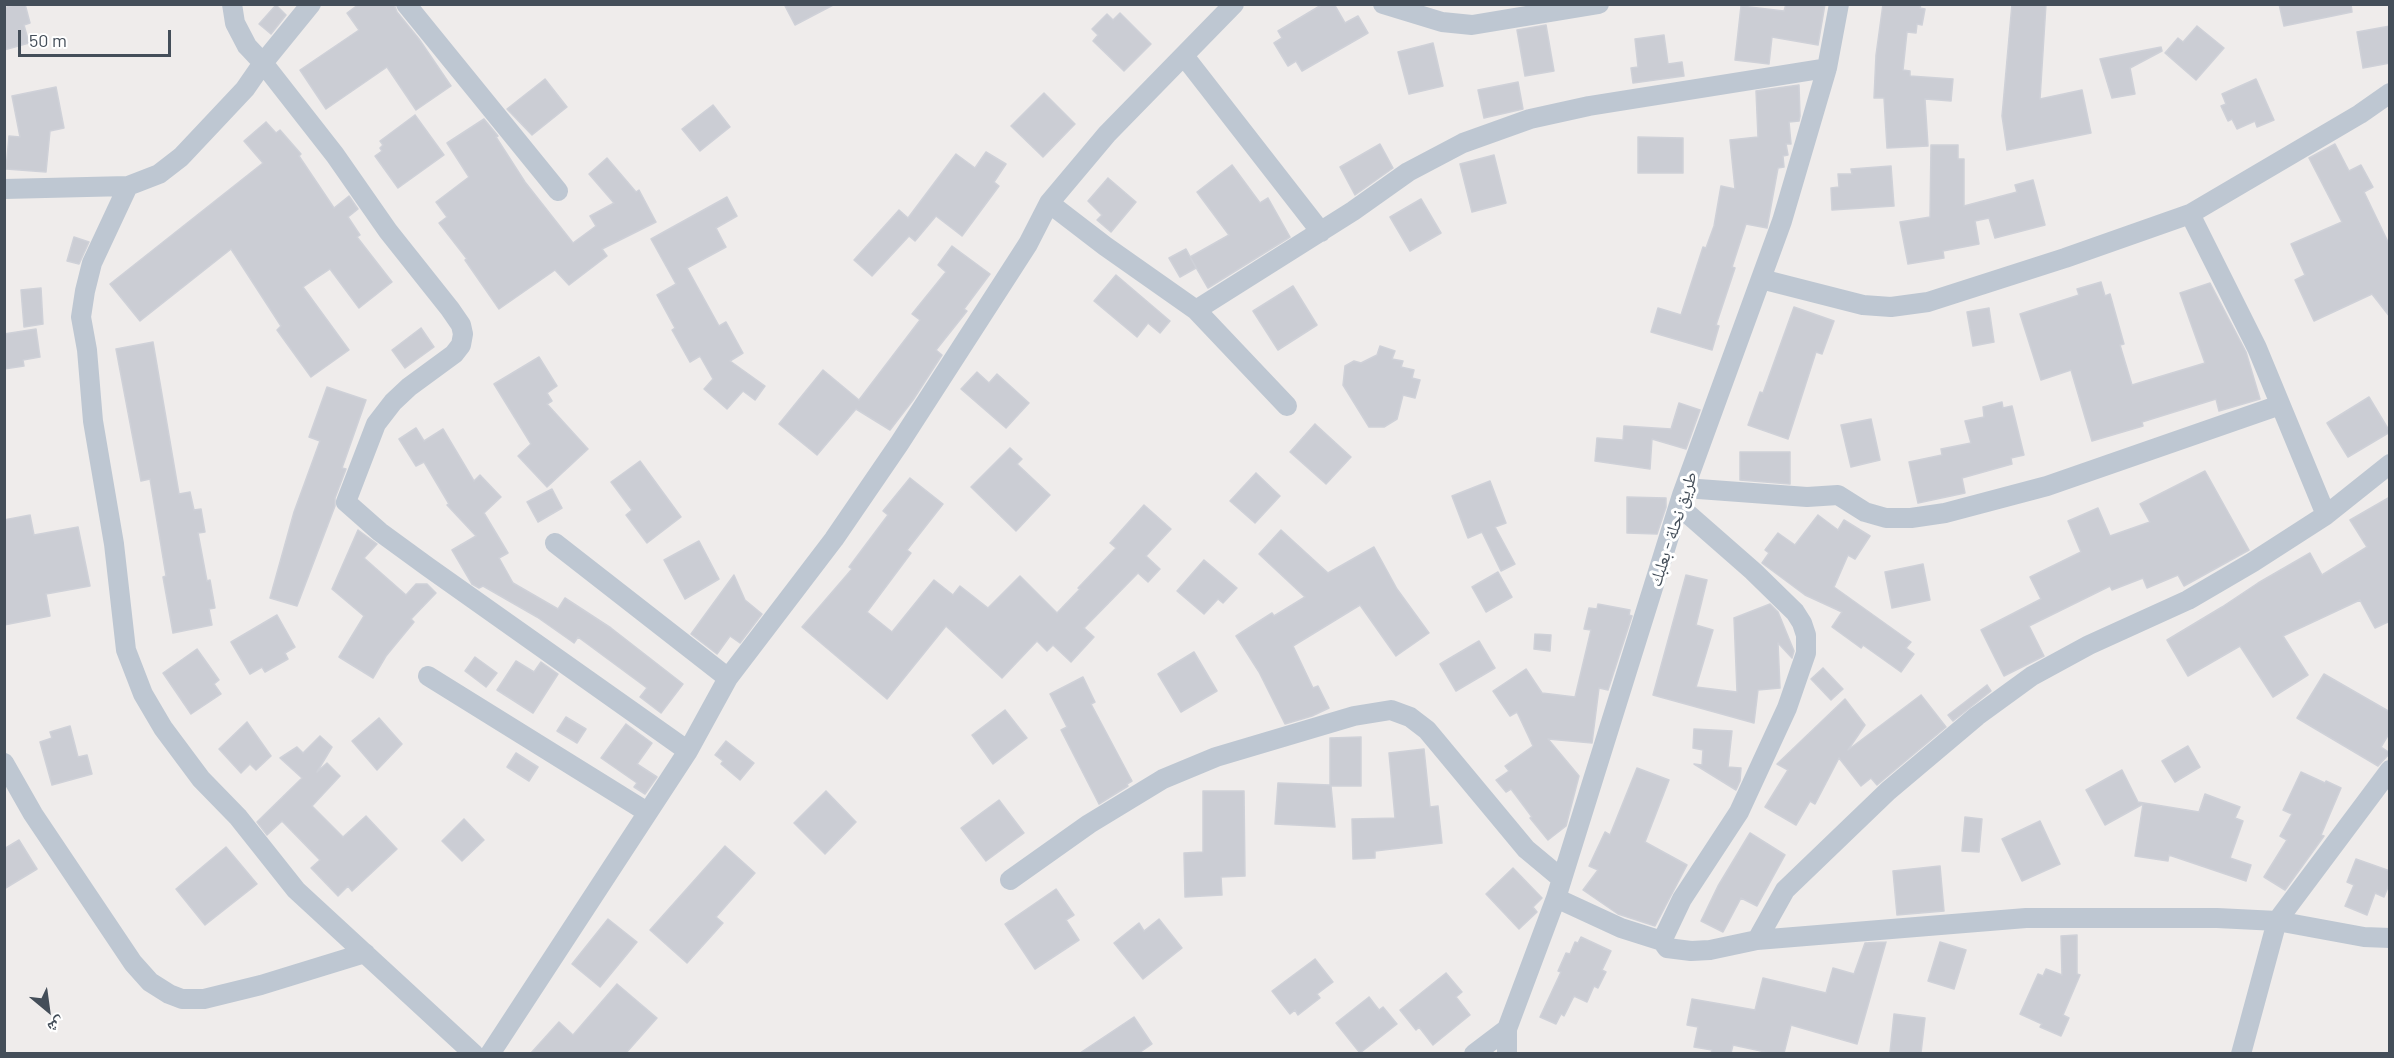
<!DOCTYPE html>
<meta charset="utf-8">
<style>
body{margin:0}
#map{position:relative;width:2394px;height:1058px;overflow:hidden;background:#efeceb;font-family:Barlow,"Noto Naskh Arabic",sans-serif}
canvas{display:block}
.frame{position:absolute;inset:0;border:6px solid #444e59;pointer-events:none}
.north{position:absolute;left:18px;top:980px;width:60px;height:60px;-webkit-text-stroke:4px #fff;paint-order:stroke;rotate:151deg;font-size:16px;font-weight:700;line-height:24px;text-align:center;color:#444e59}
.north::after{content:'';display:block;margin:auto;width:21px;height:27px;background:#444e59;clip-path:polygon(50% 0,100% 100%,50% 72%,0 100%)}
.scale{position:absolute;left:18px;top:30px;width:153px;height:27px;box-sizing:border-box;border:3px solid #444e59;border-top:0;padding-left:8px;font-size:18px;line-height:21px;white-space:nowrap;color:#444e59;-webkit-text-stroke:4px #fff;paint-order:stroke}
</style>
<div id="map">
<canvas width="2394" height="1058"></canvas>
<div class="frame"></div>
<div class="north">ش</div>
<div class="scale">50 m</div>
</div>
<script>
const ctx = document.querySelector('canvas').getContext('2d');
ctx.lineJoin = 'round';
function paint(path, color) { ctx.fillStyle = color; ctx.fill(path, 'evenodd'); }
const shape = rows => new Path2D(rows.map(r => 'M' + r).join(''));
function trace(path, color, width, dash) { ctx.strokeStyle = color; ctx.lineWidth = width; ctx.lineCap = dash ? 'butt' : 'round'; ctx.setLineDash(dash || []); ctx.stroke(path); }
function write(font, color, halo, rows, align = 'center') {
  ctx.font = font + ' Barlow,"Noto Naskh Arabic",sans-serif'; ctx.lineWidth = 6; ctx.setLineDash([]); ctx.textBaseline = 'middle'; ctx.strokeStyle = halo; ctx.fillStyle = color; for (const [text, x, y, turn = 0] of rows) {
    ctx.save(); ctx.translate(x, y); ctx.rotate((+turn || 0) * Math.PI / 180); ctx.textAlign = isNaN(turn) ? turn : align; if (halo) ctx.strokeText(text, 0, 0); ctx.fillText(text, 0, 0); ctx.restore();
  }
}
const building = shape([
 [17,4,25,4,30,23,24,25,29,43,4,50,4,8,17,4],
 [359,4,394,4,397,12,419,39,451,86,416,110,387,67,326,109,300,70,359,30,347,13,359,4],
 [784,4,835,4,795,25,784,4],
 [1323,4,1334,4,1345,23,1358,16,1368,33,1302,71,1296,61,1288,66,1274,43,1282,38,1278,31,1323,4],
 [1786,4,1825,4,1818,45,1772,37,1769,64,1735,60,1741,6,1784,11,1786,4],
 [1883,4,1921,4,1920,8,1925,9,1922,25,1917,24,1916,33,1907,32,1903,70,1910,71,1910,76,1953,79,1951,101,1925,99,1928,146,1887,148,1884,98,1874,98,1876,55,1883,4],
 [2012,4,2046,4,2040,99,2082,90,2091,133,2007,150,2002,116,2012,4],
 [2279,4,2351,4,2352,12,2284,26,2279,4],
 [276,5,286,15,271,34,259,24,276,5],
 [1120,13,1151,44,1124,71,1093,41,1098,35,1092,29,1107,14,1113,20,1120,13],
 [1546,25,1554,71,1525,76,1517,30,1546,25],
 [2197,26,2224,48,2196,80,2165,53,2178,38,2183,42,2197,26],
 [2390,26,2390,63,2363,68,2357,32,2390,26],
 [1664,35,1668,64,1682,62,1684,76,1633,83,1631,68,1638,67,1635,39,1664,35],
 [1433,43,1443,86,1409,94,1398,52,1433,43],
 [2161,47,2162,51,2130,68,2135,94,2112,98,2100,59,2161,47],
 [545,79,567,107,532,135,507,109,545,79],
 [2256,79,2274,120,2257,127,2255,121,2237,129,2232,119,2228,121,2221,106,2226,104,2222,94,2256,79],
 [1518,82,1523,109,1484,118,1478,90,1518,82],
 [1799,85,1800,116,1799,121,1789,122,1791,144,1786,144,1788,155,1783,156,1784,167,1778,168,1767,228,1746,224,1732,267,1735,268,1716,325,1719,326,1712,350,1651,332,1658,308,1681,315,1703,247,1706,248,1714,226,1721,186,1735,189,1730,140,1758,137,1756,91,1799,85],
 [56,87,64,128,50,131,46,172,6,169,9,136,20,137,12,96,56,87],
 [1044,93,1075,124,1043,157,1011,126,1044,93],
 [713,105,730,127,700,151,682,129,713,105],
 [415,115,444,155,398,188,375,156,382,151,380,148,383,145,380,141,415,115],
 [484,119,498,136,496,137,525,182,573,243,596,226,590,216,614,203,589,174,607,158,636,192,639,190,656,222,602,249,607,256,569,285,555,270,499,309,465,260,467,259,439,223,447,217,436,202,469,177,447,143,484,119],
 [266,122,276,133,280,130,301,154,299,156,334,208,349,196,358,209,348,217,360,235,357,237,392,282,359,308,330,269,303,287,349,350,311,377,277,330,281,326,231,249,140,321,110,284,263,163,244,141,266,122],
 [1638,137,1683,138,1683,173,1638,173,1638,137],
 [1380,144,1393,168,1355,195,1340,167,1380,144],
 [2335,144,2349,171,2361,165,2373,187,2364,192,2390,246,2390,317,2372,294,2314,321,2295,280,2305,275,2291,244,2342,222,2309,158,2335,144],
 [1931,145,1958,145,1958,159,1964,159,1964,206,2017,192,2015,185,2033,180,2045,225,1995,238,1989,218,1975,221,1979,244,1943,251,1944,258,1908,264,1900,222,1930,217,1931,145],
 [986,152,1006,164,994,182,999,186,962,236,936,216,915,241,909,236,872,276,854,260,899,210,908,218,956,154,975,168,986,152],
 [1494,155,1506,203,1472,212,1460,164,1494,155],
 [1232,165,1260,203,1268,198,1290,237,1208,288,1190,257,1229,235,1197,192,1232,165],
 [1891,166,1894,206,1832,210,1831,188,1839,187,1838,174,1852,174,1851,169,1891,166],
 [1108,178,1136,202,1111,232,1097,220,1102,215,1088,201,1108,178],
 [727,197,737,216,716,228,726,247,687,268,719,326,726,322,743,353,730,361,765,386,755,400,743,391,727,409,704,389,713,379,700,356,690,362,672,330,675,328,657,295,676,284,651,239,727,197],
 [1421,199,1441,233,1410,251,1390,217,1421,199],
 [74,237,89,242,79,264,67,261,74,237],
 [952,246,990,274,964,309,967,311,936,350,942,355,913,400,890,430,856,409,817,455,779,424,823,370,859,400,920,320,912,314,946,272,938,265,952,246],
 [1186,249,1196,268,1180,277,1169,258,1186,249],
 [1116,275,1170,321,1160,333,1148,323,1137,337,1094,301,1116,275],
 [2101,282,2105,296,2110,294,2124,344,2120,345,2132,385,2205,363,2180,293,2210,283,2246,352,2260,399,2219,411,2216,399,2142,422,2143,426,2092,441,2071,370,2041,380,2020,314,2079,295,2077,289,2101,282],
 [1293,286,1317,325,1278,350,1253,311,1293,286],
 [41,288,43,324,24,327,21,290,41,288],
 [1794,307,1834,321,1822,354,1816,352,1788,439,1748,425,1760,392,1763,393,1794,307],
 [1989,308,1994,342,1973,346,1967,312,1989,308],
 [421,328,434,347,405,368,392,350,421,328],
 [36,329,40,357,23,360,24,366,4,369,4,334,36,329],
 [153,342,179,494,190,492,194,510,201,509,205,532,198,533,207,581,210,580,215,608,209,609,212,625,173,633,163,577,166,576,150,479,141,481,116,349,153,342],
 [1380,346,1395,351,1392,359,1403,361,1401,367,1414,370,1412,378,1420,380,1415,398,1403,395,1397,419,1384,427,1369,427,1343,385,1345,366,1354,361,1361,363,1377,355,1380,346],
 [539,357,557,386,547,393,552,401,547,404,588,449,547,487,518,456,531,444,494,384,539,357],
 [977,372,989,383,997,374,1029,403,1006,428,961,389,977,372],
 [327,387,366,400,342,468,346,469,335,498,335,506,297,606,270,598,294,512,320,441,309,437,327,387],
 [2369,397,2390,432,2348,457,2327,423,2369,397],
 [2002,402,2003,408,2012,406,2024,455,2011,458,2012,464,1962,478,1965,493,1918,503,1909,462,1942,455,1941,449,1971,443,1965,421,1984,417,1983,407,2002,402],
 [1679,403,1700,410,1686,449,1652,439,1650,469,1595,461,1597,438,1623,440,1624,426,1671,429,1679,403],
 [1871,419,1880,460,1851,467,1841,425,1871,419],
 [1315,424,1351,457,1326,484,1290,452,1315,424],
 [416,428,424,441,443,429,474,481,480,475,501,497,484,513,508,553,499,558,513,583,558,609,565,598,611,628,683,684,661,713,640,697,647,688,578,637,574,643,537,617,483,586,479,588,472,584,452,550,476,536,447,505,449,504,424,462,416,466,399,439,416,428],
 [1010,448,1022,459,1017,464,1050,495,1016,531,971,487,1010,448],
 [1740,452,1790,452,1790,484,1740,480,1740,452],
 [640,461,681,517,647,543,626,515,632,510,611,482,640,461],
 [2205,471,2249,550,2184,586,2178,575,2147,588,2143,578,2112,590,2110,586,2029,626,2044,656,2004,676,1981,630,2041,599,2030,577,2081,552,2068,521,2098,508,2110,536,2150,522,2140,504,2205,471],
 [1256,473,1280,496,1255,523,1230,501,1256,473],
 [910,478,943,504,907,550,911,553,867,612,892,632,934,580,953,595,960,586,988,608,1020,576,1057,613,1080,589,1078,588,1116,548,1110,543,1144,505,1171,529,1146,556,1160,569,1148,582,1138,573,1084,628,1094,637,1071,662,1053,645,1047,651,1037,641,1002,678,946,626,887,699,802,627,852,569,849,567,888,515,883,511,910,478],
 [1490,481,1506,523,1495,527,1515,564,1501,571,1482,532,1468,538,1452,496,1490,481],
 [552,489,562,508,538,522,527,502,552,489],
 [1627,497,1666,498,1666,507,1657,534,1627,533,1627,497],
 [2390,497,2390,621,2375,628,2360,600,2283,636,2308,675,2273,697,2240,646,2188,676,2167,640,2222,607,2258,583,2310,553,2322,575,2367,547,2350,520,2390,497],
 [30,515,34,535,78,527,90,586,46,594,50,616,4,625,4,520,30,515],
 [1818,515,1838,530,1844,520,1870,536,1855,559,1848,555,1834,587,1911,642,1906,648,1914,654,1901,672,1863,645,1861,648,1832,627,1842,612,1805,595,1762,563,1769,553,1765,550,1778,533,1795,545,1818,515],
 [358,530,377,544,364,558,406,595,416,584,427,584,436,593,411,619,414,622,386,656,373,678,339,657,364,616,332,589,358,530],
 [1281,530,1328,573,1374,547,1397,589,1429,633,1396,656,1360,605,1293,646,1313,688,1318,686,1329,708,1312,716,1285,724,1259,672,1236,636,1272,613,1274,616,1305,597,1259,554,1281,530],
 [699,541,719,579,685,599,664,560,699,541],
 [1204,560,1237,588,1223,603,1218,599,1204,614,1177,591,1204,560],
 [1923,564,1930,600,1892,608,1885,572,1923,564],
 [1498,572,1512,597,1486,612,1472,587,1498,572],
 [734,575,745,600,762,614,740,643,730,636,717,654,691,634,734,575],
 [1686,575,1707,580,1696,625,1713,630,1696,687,1737,692,1734,618,1770,604,1778,612,1794,651,1792,658,1778,643,1780,688,1758,690,1754,723,1653,695,1686,575],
 [1598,604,1630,610,1629,615,1632,616,1608,690,1599,688,1592,743,1548,739,1579,776,1566,826,1548,840,1530,818,1532,817,1511,789,1506,792,1496,780,1509,771,1505,766,1533,746,1517,712,1510,716,1493,691,1526,669,1542,693,1575,697,1591,630,1584,629,1589,608,1597,609,1598,604],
 [277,615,295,647,285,653,288,659,265,672,262,667,250,674,231,642,277,615],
 [1535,634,1551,635,1550,651,1534,649,1535,634],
 [1479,641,1495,668,1456,691,1440,664,1479,641],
 [197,649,219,680,214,684,221,694,191,714,163,673,197,649],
 [1194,652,1217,691,1181,712,1158,674,1194,652],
 [475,657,497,673,486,687,465,671,475,657],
 [516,661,534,672,541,662,558,674,533,713,497,690,516,661],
 [1823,668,1843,689,1831,700,1811,679,1823,668],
 [2324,674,2390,712,2390,732,2381,747,2390,753,2378,766,2297,718,2324,674],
 [1083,677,1095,702,1091,704,1132,781,1127,784,1128,786,1099,804,1061,730,1067,727,1050,694,1083,677],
 [1987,685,1991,691,1953,721,1948,715,1987,685],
 [1921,695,1946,727,1877,785,1871,778,1861,786,1839,758,1815,804,1810,801,1796,825,1765,807,1788,770,1777,764,1845,699,1865,725,1848,750,1921,695],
 [1005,710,1027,738,993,764,972,735,1005,710],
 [566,717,586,729,577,743,557,731,566,717],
 [379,718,402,744,377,770,352,741,379,718],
 [247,722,271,756,256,770,250,764,241,773,219,749,247,722],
 [626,724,652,743,637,764,657,777,645,794,634,787,637,783,601,758,626,724],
 [70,726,78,757,87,755,92,774,52,785,40,742,52,738,50,732,70,726],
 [1694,729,1732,731,1728,767,1741,768,1740,781,1736,790,1694,764,1702,765,1703,750,1693,748,1694,729],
 [320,736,332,747,317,772,327,763,340,776,312,806,343,837,366,816,397,849,352,891,348,886,338,896,311,868,320,860,282,821,267,835,257,822,302,778,280,758,297,747,303,753,320,736],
 [1361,737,1361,786,1331,786,1335,827,1275,824,1278,783,1330,785,1330,738,1361,737],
 [726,741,754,763,740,780,721,764,723,761,715,755,726,741],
 [2188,746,2200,767,2175,782,2162,761,2188,746],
 [1424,749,1430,807,1438,806,1442,843,1375,851,1375,858,1353,859,1352,819,1395,818,1389,753,1424,749],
 [516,753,538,767,529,781,507,767,516,753],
 [1637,768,1669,780,1645,842,1687,865,1655,926,1618,914,1583,890,1598,870,1589,866,1605,832,1610,835,1637,768],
 [2122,770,2138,802,2199,812,2205,794,2240,807,2235,818,2243,821,2230,858,2251,865,2246,881,2169,855,2168,861,2135,856,2143,804,2105,825,2086,790,2122,770],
 [2301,772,2325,783,2326,781,2341,788,2321,835,2324,836,2285,890,2264,877,2287,840,2280,836,2292,814,2283,810,2301,772],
 [826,791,856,822,825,854,794,823,826,791],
 [1203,791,1244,791,1245,876,1221,877,1222,895,1185,897,1184,853,1203,852,1203,791],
 [999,800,1024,833,986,861,961,828,999,800],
 [1965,817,1982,819,1979,852,1962,851,1965,817],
 [464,819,484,840,462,861,442,841,464,819],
 [2040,821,2060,864,2022,881,2002,839,2040,821],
 [1750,833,1785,855,1757,906,1741,898,1723,932,1701,921,1718,886,1750,833],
 [19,840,37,869,4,889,4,849,19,840],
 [725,846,755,873,716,917,723,923,687,963,650,930,725,846],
 [226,847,257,884,205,925,176,889,226,847],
 [2356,859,2390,871,2390,882,2384,897,2375,893,2367,915,2345,906,2354,885,2347,882,2356,859],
 [1940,866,1944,911,1897,915,1893,871,1940,866],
 [1513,868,1542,898,1533,907,1537,912,1519,929,1486,894,1513,868],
 [1056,889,1074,915,1066,920,1079,940,1035,969,1005,924,1056,889],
 [608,919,637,942,600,987,572,964,608,919],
 [1159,919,1182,948,1143,979,1114,943,1139,923,1144,931,1159,919],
 [2077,935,2077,974,2080,975,2063,1015,2069,1018,2061,1036,2040,1027,2042,1024,2020,1014,2038,974,2043,976,2046,969,2062,975,2061,936,2077,935],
 [1581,937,1611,951,1602,970,1606,972,1598,988,1594,986,1587,1002,1574,996,1564,1016,1561,1014,1556,1024,1540,1017,1561,972,1558,971,1566,953,1570,954,1575,942,1578,943,1581,937],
 [1886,942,1857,1044,1791,1025,1784,1053,1770,1053,1733,1045,1731,1053,1711,1053,1712,1050,1694,1047,1698,1027,1687,1025,1692,999,1755,1010,1763,978,1826,993,1833,968,1854,974,1865,943,1886,942],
 [1940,942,1966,950,1954,989,1928,981,1940,942],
 [1315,959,1333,982,1317,994,1320,998,1298,1015,1295,1010,1290,1014,1272,991,1315,959],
 [1446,973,1462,992,1456,997,1470,1015,1433,1045,1419,1027,1416,1030,1400,1010,1446,973],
 [617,984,657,1018,626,1053,531,1053,559,1022,573,1035,617,984],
 [1369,997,1379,1010,1383,1007,1397,1024,1360,1053,1336,1023,1369,997],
 [1894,1014,1925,1018,1921,1053,1890,1052,1894,1014],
 [1134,1017,1152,1044,1139,1053,1080,1053,1134,1017]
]);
paint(building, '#cbcdd4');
trace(building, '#cfd1d8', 1.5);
trace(shape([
 [232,4,235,23,247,46,263,63,335,155,388,231,450,309,461,325,463,334,461,345,454,354,409,387,393,402,376,424,346,502,380,532,428,567,688,751],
 [406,4,558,191],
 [1383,4,1442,22,1472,25,1599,4],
 [1184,56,1321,232],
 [128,186,92,263,85,291,81,317,87,350,93,421,114,544,126,650,143,694,163,728,201,779,238,817,296,890,474,1054],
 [4,189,128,186,159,174,181,157,245,89,263,63,311,4],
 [1049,203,1105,246,1196,310,1287,406],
 [2190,214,2257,348,2326,515],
 [1761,279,1863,305,1891,307,1928,302,2065,258,2190,214,2360,114,2390,93],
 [1196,310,1353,211,1408,172,1463,143,1530,119,1589,106,1827,68],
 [1685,488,1807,497,1838,495,1865,512,1886,518,1911,518,1945,513,2047,486,2280,405],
 [555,543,728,678],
 [428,676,647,812],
 [4,763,33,814,133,963,150,982,169,994,182,999,204,999,261,985,365,953],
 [1010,880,1089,824,1163,779,1216,757,1354,716,1391,710,1410,717,1427,730,1526,849,1562,879],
 [1556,898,1621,928,1662,941,1667,948,1691,951,1710,950,1757,940,2026,918,2217,918,2277,921,2364,937,2390,938],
 [1757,940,1785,890,1888,791,1977,716,2032,676,2089,645,2188,600,2253,562,2326,515,2390,464],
 [1662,941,1682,899,1739,812,1787,708,1806,653,1806,635,1802,623,1795,612,1753,571,1680,507],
 [490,1054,688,751,728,678,834,539,899,444,1028,244,1049,203,1107,134,1234,4],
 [1474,1054,1507,1029],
 [1507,1054,1507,1029,1556,898,1682,495,1782,221,1827,68,1839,4],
 [2241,1054,2277,921,2390,770]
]), '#bec7d2', 20);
write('18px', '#444e59', '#fff', [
 ["طريق نحلة - بعلبك",1673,529,-72]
]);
</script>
